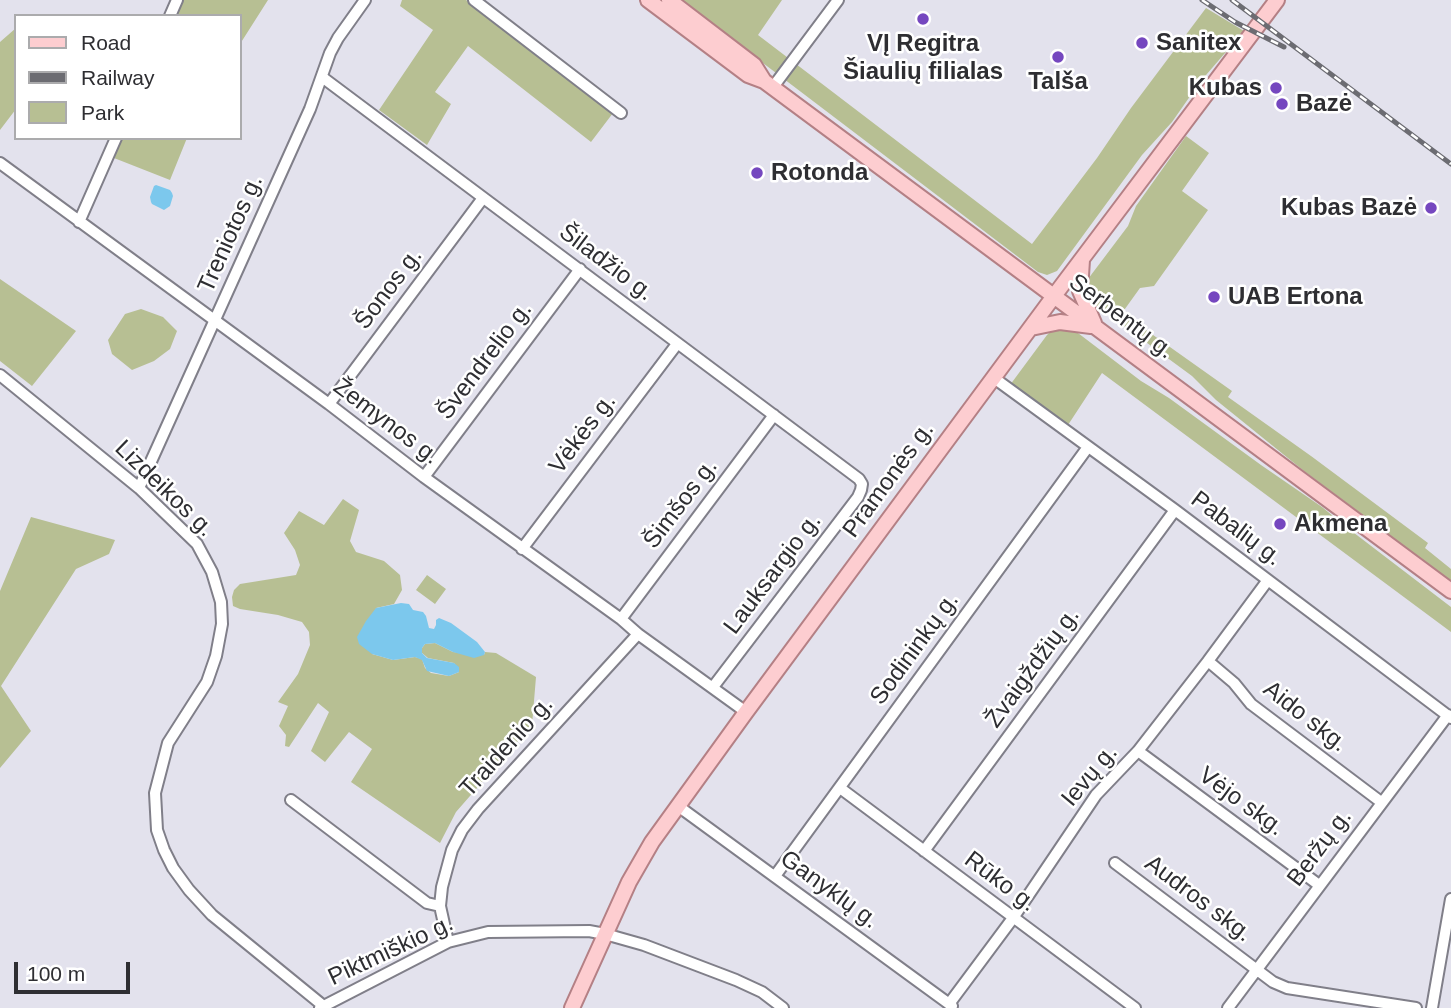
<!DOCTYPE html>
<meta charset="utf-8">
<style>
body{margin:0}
#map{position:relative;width:1451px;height:1008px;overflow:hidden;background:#e3e2ed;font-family:Arial,sans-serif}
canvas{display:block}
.legend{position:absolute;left:14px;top:14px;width:228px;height:126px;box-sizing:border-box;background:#fff;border:2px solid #ababad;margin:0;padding:9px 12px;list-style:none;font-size:21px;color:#2e2e32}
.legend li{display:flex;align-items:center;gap:14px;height:35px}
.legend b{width:35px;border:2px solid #ababad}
.scale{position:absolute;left:14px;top:962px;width:116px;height:32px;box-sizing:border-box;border:4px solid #2e2e32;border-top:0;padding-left:9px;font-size:21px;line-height:24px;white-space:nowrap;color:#2e2e32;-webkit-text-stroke:5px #fff;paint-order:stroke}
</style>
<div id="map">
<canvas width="1451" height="1008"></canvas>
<ul class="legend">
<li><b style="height:9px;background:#fdcdd0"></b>Road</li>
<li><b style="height:9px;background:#6c6c72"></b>Railway</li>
<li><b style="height:19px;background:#b7bf93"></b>Park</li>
</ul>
<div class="scale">100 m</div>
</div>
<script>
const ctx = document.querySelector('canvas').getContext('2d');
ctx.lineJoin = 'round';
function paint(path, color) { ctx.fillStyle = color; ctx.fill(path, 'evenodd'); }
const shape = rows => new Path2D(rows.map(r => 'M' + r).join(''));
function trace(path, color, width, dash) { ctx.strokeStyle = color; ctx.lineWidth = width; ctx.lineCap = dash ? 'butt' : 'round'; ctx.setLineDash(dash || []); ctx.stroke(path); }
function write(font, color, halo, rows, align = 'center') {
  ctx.font = font + ' Arial,sans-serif'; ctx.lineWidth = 5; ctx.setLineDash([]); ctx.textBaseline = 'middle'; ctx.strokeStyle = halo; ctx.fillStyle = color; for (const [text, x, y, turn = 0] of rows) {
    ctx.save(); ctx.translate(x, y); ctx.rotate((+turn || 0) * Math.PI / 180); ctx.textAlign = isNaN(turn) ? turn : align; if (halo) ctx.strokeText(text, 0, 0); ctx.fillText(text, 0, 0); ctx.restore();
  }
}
paint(shape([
 [181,0,268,0,240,44,240,16,174,16],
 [402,0,466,0,613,113,591,142,468,46,435,92,451,104,427,145,379,110,433,30,400,6],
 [680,0,782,0,758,35,1032,244,1097,158,1131,108,1206,8,1244,31,1200,82,1172,122,1142,155,1057,271,1047,275,1038,272],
 [16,28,16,109,0,130,0,42],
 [1186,136,1209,153,1182,191,1208,210,1154,286,1140,288,1122,313,1232,391,1228,397,1311,456,1428,543,1425,548,1451,569,1451,581,1304,471,1216,400,1192,376,1090,301,1086,287,1088,279,1128,226,1136,206],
 [122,138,187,138,170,180,114,158],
 [0,279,76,331,32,386,0,361],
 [141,309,163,317,177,331,170,349,154,361,132,370,112,354,108,340,125,314],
 [1062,328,1074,330,1141,381,1169,398,1261,465,1322,507,1345,526,1451,607,1451,632,1102,373,1068,425,1010,385,1047,335,1053,329],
 [343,499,359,510,350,541,356,552,384,561,400,575,402,590,394,604,376,608,372,654,393,660,415,657,422,659,425,668,431,673,449,676,459,672,454,663,428,658,422,653,422,648,425,644,435,643,453,652,484,655,485,652,496,653,536,677,532,725,456,812,440,843,351,782,372,749,349,732,325,762,311,751,329,712,318,703,289,747,285,746,286,735,279,726,288,706,278,702,298,674,310,645,309,632,302,622,278,615,240,609,233,606,232,597,234,590,240,584,296,575,300,565,295,550,284,533,299,511,324,525],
 [31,517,115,540,109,554,76,569,1,686,31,731,0,768,0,591],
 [427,575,446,589,435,604,416,590]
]), '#b7bf93');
paint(shape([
 [156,185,170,190,172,193,173,196,170,206,164,210,152,204,151,202,150,197,154,186],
 [401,603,409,604,413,610,423,612,426,616,429,628,434,629,436,625,436,620,439,618,451,623,477,642,485,652,484,655,474,658,453,652,435,643,425,644,422,648,422,653,427,658,454,663,459,667,459,672,449,676,427,671,422,660,415,657,393,660,372,654,359,644,357,637,366,621,376,608]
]), '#7cc8ed');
const minor = shape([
 [474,0,621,113],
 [170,16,177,0],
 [322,77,859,479,862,484,861,490,858,497,713,687],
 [773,87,838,0],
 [0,163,329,404,424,477,621,619,638,634,746,712],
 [79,222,116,138],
 [0,375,139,488,197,544,212,572,221,602,222,624,216,656,207,682,168,743,155,793,157,830,164,850,173,868,189,890,212,915,326,1008],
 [994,378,1175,510,1451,718],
 [329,404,483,198],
 [424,477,580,269],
 [139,488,310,109,330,53,338,38,365,0],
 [522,549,677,344],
 [621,619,774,415],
 [1208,661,1234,683,1251,704,1381,802],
 [1138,751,1319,885],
 [840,788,1135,1008],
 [291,800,427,903,440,906],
 [678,806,952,1006],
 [924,851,1175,510],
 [1115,863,1273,982,1287,988,1416,1008],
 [775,876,1088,447],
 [448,942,440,906,442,887,452,850,462,830,478,809,638,634],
 [949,1004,1013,918,1096,795,1138,751,1208,661,1268,580],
 [320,1008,448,942,488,932,589,931,605,934,644,945,736,980,762,992,783,1008],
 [1228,1008,1448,715],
 [1432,1008,1451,899]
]);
const major = shape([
 [648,0,748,75,764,81,1451,591],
 [669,0,754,65,764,81],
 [1082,260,1080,291,1094,323],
 [1031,328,1060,322,1091,326],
 [572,1008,629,882,652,842,746,712,1054,296,1277,0]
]);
trace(minor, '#807f89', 14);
trace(major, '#b48085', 18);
trace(minor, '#fff', 10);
trace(major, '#fdcdd0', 14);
const rail = shape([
 [1202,0,1235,22,1284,47],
 [1232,0,1451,164]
]);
trace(rail, '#6c6c72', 5);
trace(rail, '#fff', 2.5, [8]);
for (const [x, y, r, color] of [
 [923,19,7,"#7547bf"],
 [1142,43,7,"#7547bf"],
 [1058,57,7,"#7547bf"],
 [1276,88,7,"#7547bf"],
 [1282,104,7,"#7547bf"],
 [757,173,7,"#7547bf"],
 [1431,208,7,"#7547bf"],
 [1214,297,7,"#7547bf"],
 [1280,524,7,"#7547bf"]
]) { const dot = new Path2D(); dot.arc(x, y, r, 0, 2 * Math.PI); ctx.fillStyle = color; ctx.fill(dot); trace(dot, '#fff', 2.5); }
write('bold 24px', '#2e2e32', '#fff', [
 ["Sanitex",1156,43],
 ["VĮ Regitra",923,44,"center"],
 ["Šiaulių filialas",923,72,"center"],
 ["Talša",1058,82,"center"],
 ["Kubas",1262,88,"right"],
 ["Bazė",1296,104],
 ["Rotonda",771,173],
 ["Kubas Bazė",1417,208,"right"],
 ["UAB Ertona",1228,297],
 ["Akmena",1294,524]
], 'left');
write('24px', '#2e2e32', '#fff', [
 ["Treniotos g.",231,234,-66],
 ["Šiladžio g.",606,263,37],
 ["Šonos g.",389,289,-53],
 ["Serbentų g.",1121,317,37],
 ["Švendrelio g.",485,361,-53],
 ["Žemynos g.",386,422,37],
 ["Vėkės g.",583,434,-53],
 ["Pramonės g.",889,480,-54],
 ["Lizdeikos g.",164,489,44],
 ["Šimšos g.",681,504,-53],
 ["Pabalių g.",1236,529,37],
 ["Lauksargio g.",773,574,-53],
 ["Sodininkų g.",915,649,-54],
 ["Žvaigždžių g.",1033,668,-54],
 ["Aido skg.",1305,717,38],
 ["Traidenio g.",507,747,-48],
 ["Ievų g.",1090,776,-50],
 ["Vėjo skg.",1241,802,36],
 ["Beržų g.",1320,848,-53],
 ["Rūko g.",1000,882,37],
 ["Ganyklų g.",829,890,36],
 ["Audros skg.",1198,899,37],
 ["Piktmiškio g.",391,951,-25]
]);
</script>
